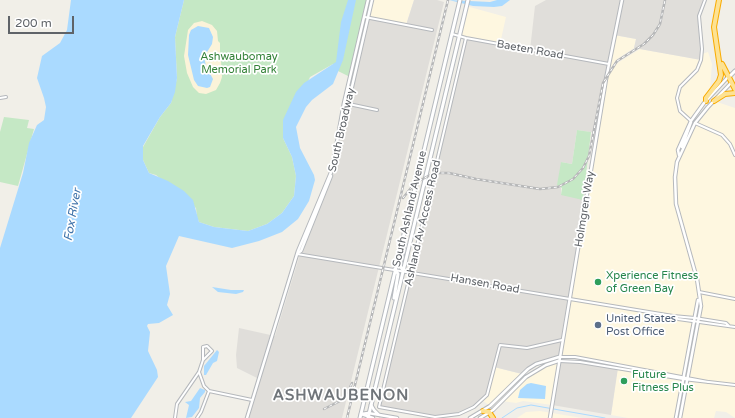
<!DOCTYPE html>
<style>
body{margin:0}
#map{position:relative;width:735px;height:418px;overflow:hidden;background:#f1efe8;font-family:"Varela Round",sans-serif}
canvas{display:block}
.scale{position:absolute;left:8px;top:16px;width:66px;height:18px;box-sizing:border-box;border:2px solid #5f6368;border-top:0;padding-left:5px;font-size:12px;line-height:14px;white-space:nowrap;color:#5f6368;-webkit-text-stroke:3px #fff;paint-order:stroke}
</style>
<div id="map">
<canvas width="735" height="418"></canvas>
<div class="scale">200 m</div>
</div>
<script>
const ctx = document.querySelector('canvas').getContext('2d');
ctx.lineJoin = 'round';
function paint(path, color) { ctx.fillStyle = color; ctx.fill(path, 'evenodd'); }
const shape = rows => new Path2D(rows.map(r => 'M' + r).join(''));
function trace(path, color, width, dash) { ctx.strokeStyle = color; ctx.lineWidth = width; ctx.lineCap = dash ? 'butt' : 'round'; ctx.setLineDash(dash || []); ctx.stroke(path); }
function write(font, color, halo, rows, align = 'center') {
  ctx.font = font + ' "Varela Round",sans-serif'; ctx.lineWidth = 3.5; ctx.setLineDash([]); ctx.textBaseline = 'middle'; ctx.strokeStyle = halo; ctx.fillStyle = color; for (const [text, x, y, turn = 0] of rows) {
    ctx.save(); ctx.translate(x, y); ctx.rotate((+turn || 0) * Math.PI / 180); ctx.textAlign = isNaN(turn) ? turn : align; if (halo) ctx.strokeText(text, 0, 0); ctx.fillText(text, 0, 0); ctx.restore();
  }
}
paint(shape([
 [372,0,414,0,406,25,368,18],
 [466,6,506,17,500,44,459,37],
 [614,35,636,39,634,48,617,59,608,71],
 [640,49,701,60,702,54,708,52,712,64,710,88,678,150,679,155,695,123,714,101,735,108,735,418,726,412,716,411,714,418,628,418,611,415,618,365,575,357,559,357,606,79,616,64],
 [558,361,552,405,523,401,516,403,502,401,535,371],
 [494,367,522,374,490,406,482,400],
 [540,411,582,418,517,418,526,412]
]), '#fef7e0');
paint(shape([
 [414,0,437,0,444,2,342,418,247,418,259,379,237,368,236,355,239,328,275,336,301,251,328,187,337,158,343,123,368,18,406,25],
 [546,0,705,0,699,16,702,49,701,60,634,48,636,39,614,35,597,133,577,130,572,164,561,162,561,194,586,200,559,357,536,364,522,374,494,367,488,393,474,407,459,414,435,417,379,407,466,38,530,50,535,6],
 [558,361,570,361,618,368,611,415,552,405]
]), '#e0deda');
paint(shape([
 [184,0,368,0,350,77,338,71,333,64,310,77,283,138,292,157,296,176,294,196,282,213,267,224,248,231,214,227,199,222,197,217,196,208,156,175,149,173,143,160,143,147,160,117,171,103,177,78,175,37],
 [4,117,29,120,27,128,34,129,18,186,0,182,0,132],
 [577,130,591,132,583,200,561,195,562,188,557,185,561,162,572,164]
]), '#c5e8c5');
paint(shape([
 [202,21,212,25,217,31,218,41,220,43,220,55,222,56,223,60,221,61,222,77,220,83,216,90,206,94,199,93,193,87,187,73,184,56,188,30,194,23]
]), '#fbf3d9');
paint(shape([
 [71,0,184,0,175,37,177,78,175,92,171,103,160,117,143,146,143,160,149,173,168,181,184,191,193,200,199,222,214,227,248,231,267,224,282,213,294,196,296,176,292,157,283,138,283,120,296,92,304,83,336,62,341,22,348,0,356,0,343,60,333,84,312,100,306,107,296,127,300,148,314,175,315,180,309,201,298,219,282,232,259,241,232,248,179,236,166,266,170,294,167,305,173,315,159,323,148,324,147,326,150,332,148,351,157,370,158,377,131,418,0,418,0,248,23,173,29,143,37,125,44,120,46,107,44,98,37,78,42,56,60,43,67,30],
 [449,0,490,2,497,0,510,0,502,6,494,7,473,6],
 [198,26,209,28,213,37,212,44,204,57,206,66,213,79,210,87,207,88,198,86,194,80,188,55,189,35,191,30],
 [212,287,231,290,244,290,243,292,236,294,218,292],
 [217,350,219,352,217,361,213,363,206,375,204,375,204,366],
 [531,383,546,386,545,399,518,398,520,390,527,384],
 [200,388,205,390,205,392,200,398,199,408,192,417,186,418,189,405,185,402,191,401]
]), '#aadaff');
trace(shape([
 [502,418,517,408,531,405,605,418]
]), '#aadaff', 1);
const minor = shape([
 [365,17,432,30],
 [452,34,466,38,609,64],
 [466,38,379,407,435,417,459,414,474,407,487,395,500,345,527,348,562,340],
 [0,98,6,97],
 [344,103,377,110],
 [691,121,680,111,677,98,680,87,697,70,701,60,702,49,699,16,705,0],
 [695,123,722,135,730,144,735,155],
 [297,254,673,316,695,318,726,323,729,326],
 [699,292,735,299],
 [674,316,678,319,735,327],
 [560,357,575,357,708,382],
 [560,361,580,362,683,379,735,385],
 [199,372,203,360,203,347,207,346,212,351,203,360],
 [209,391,252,400],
 [175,418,177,404,199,372,204,386,209,391],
 [197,418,201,412,209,391]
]);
const tertiary = shape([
 [342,130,372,0],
 [682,147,691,122],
 [679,155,678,150,691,121,704,103,728,77],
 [334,167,339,145],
 [298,253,301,251,331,176],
 [371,405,374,410,379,415],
 [361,414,368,413,397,418],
 [361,414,373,418],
 [247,418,298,251,332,170,344,103,368,0],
 [470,418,490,406,528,369,536,364,559,357],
 [480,418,493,410,526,377,546,365,558,361],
 [550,418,606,79,622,0],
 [676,418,698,300],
 [680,418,701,306,697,279,676,204,675,177,677,162,695,123,708,107,731,83]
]);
const secondary = shape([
 [729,77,735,71],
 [403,270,400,266,404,243],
 [394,298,398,274,395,269],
 [360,418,460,0],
 [368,418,468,0]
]);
const motorway = shape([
 [722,64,735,89],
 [706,101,706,98,719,81,721,75,714,27,719,0],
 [714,101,725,94,735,93],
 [483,411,489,412,493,418]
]);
trace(minor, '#b5b8bc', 4);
trace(tertiary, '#b5b8bc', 4.5);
trace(secondary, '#b6babf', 5);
trace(motorway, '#f9ab00', 6);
trace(minor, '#fff', 2);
trace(tertiary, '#fff', 2.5);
trace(secondary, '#fff', 3);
trace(motorway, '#fde293', 4);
const rail = shape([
 [403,198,415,183,434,173,449,173,476,179,540,189,558,187,573,179,583,168,589,156,603,83,617,61,644,44,653,35,660,24,665,0],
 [324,409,340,401,348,392,352,383],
 [347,418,448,0]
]);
trace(rail, '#b6b7b8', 2.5);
trace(rail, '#fff', 1, [3]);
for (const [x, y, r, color] of [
 [598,282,4,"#2e9e5b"],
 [598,325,4,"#5c6f8a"],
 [624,381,4,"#2e9e5b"]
]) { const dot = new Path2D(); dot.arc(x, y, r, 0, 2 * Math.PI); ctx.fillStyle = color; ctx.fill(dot); trace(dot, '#fff', 1.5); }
write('11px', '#5f6368', '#fff', [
 ["Baeten Road",530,50,10],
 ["South Broadway",342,130,-77],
 ["South Ashland Avenue",410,209,-77],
 ["Holmgren Way",585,209,-81],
 ["Ashland Av Access Road",423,223,-77],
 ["Hansen Road",485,284,10]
]);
write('11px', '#348238', '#fff', [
 ["Ashwaubomay",239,57],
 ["Memorial Park",239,70]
]);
write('11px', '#27864d', '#fff', [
 ["Xperience Fitness",606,276],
 ["of Green Bay",606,289],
 ["Future",632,375],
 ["Fitness Plus",632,388]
], 'left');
write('11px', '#4e5e75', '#fff', [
 ["United States",606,319],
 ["Post Office",606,332]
], 'left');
write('italic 12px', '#4174aa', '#fff', [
 ["Fox River",73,215,-80]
]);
ctx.letterSpacing = '1px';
write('bold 15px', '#70757a', '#fff', [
 ["ASHWAUBENON",341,396]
]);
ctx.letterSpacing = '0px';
</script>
